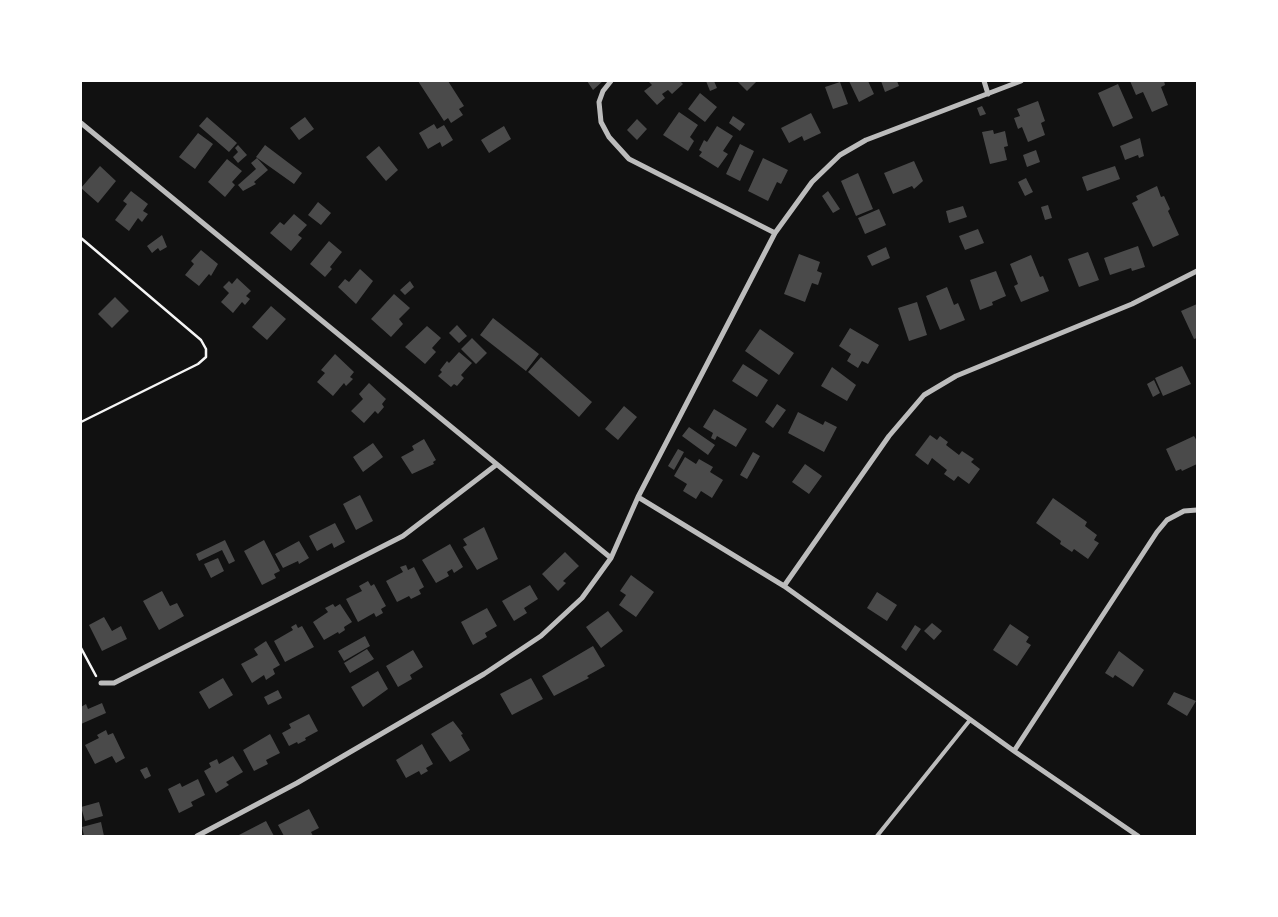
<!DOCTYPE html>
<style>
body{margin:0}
#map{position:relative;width:1278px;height:917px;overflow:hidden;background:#111;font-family:Manrope,sans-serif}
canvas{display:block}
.frame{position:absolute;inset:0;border:82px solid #fff;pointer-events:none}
</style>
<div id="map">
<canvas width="1278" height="917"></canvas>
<div class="frame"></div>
</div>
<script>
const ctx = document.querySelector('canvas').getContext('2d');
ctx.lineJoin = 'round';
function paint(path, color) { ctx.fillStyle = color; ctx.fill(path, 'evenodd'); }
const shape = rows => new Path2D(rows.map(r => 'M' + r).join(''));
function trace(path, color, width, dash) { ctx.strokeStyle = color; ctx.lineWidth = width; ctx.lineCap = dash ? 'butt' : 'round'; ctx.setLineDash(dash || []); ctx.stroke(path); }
paint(shape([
 [418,81,448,81,464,106,459,109,463,115,451,123,448,118,444,121],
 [587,81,603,81,593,90],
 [648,81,680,81,683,84,672,94,668,90,662,94,665,98,657,105,644,91,652,85],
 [706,81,714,81,717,88,710,91],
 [737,81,757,81,747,91],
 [849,81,868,81,874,94,859,102],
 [881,81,897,81,899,86,885,92],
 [1130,81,1164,81,1165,85,1161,87,1168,105,1152,112,1143,92,1136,95],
 [840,82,848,104,833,109,825,87],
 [1118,84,1133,118,1113,127,1098,93],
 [700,93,717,107,705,122,688,109],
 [1038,101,1045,121,1041,123,1045,135,1028,142,1022,127,1018,129,1014,118,1020,116,1017,109],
 [982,106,986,114,980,116,977,108],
 [679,112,698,125,690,137,694,141,688,151,663,135],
 [811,113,821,133,804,141,802,136,789,143,781,128],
 [733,116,745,124,740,131,729,123],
 [207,117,237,143,229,152,199,126],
 [305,117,314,129,299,140,290,128],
 [637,119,647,129,637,140,627,130],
 [434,124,437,129,444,125,453,140,442,147,440,142,428,149,419,133],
 [504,126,511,139,489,153,481,140],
 [717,126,733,136,723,151,728,154,718,168,699,156,702,152,699,150,704,140,707,142],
 [993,130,994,134,1005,131,1008,146,1004,147,1007,160,990,164,982,132],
 [198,133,213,144,195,169,179,157],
 [1140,138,1144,156,1139,158,1138,155,1125,160,1120,146],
 [740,144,754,151,740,181,726,174],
 [238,145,247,155,238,163,233,157,238,152,235,148],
 [265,145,302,173,294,184,256,157],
 [379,146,398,170,386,181,366,157],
 [1036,150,1040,162,1027,167,1023,155],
 [257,158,268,170,254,182,256,184,243,191,238,185,256,169,251,163],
 [763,158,788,170,781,184,777,182,768,201,748,191],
 [227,159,242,171,232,182,235,185,225,197,208,182],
 [914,161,923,181,914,189,912,186,893,194,884,173],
 [100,166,116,181,98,203,81,188],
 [1115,166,1120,179,1087,191,1082,177],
 [858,173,873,209,856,216,841,181],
 [1026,178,1033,192,1025,196,1018,182],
 [1157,186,1161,197,1164,196,1170,209,1168,211,1179,235,1153,247,1132,203,1138,200,1136,196],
 [131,191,148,204,143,211,148,214,142,222,138,218,129,231,115,220,127,204,123,201],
 [828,191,840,209,833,213,822,196],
 [318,202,331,213,321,225,308,215],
 [1048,205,1052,218,1045,220,1041,207],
 [963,206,967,217,949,223,946,211],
 [879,209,886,225,865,234,858,218],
 [294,214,307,225,298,235,302,238,291,251,270,233,280,222,284,225],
 [978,229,984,243,965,250,959,236],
 [162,235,167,247,160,251,158,248,152,253,147,246],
 [329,241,342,252,330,267,332,269,325,277,310,264],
 [1138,246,1145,267,1132,271,1131,268,1110,275,1104,258],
 [886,247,890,258,872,266,867,256],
 [201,250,218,264,211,276,209,274,199,286,185,275,194,264,191,261],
 [1088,252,1099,280,1079,287,1068,259],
 [799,254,820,262,817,271,822,273,818,285,812,283,805,302,784,294],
 [1031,255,1040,277,1043,276,1049,291,1021,302,1014,286,1018,284,1010,264],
 [360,269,373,281,356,304,338,287,345,279,349,282],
 [996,271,1006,296,992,302,993,305,980,310,970,280],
 [237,278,251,291,246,296,250,299,245,305,242,302,233,313,221,302,229,293,223,287,229,281,232,284],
 [410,281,414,287,405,295,400,290],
 [947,287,954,305,958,303,965,320,940,330,926,296],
 [394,294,410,308,399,319,403,324,391,337,371,319],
 [115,297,129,311,112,328,98,314],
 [917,302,927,335,909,341,898,308],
 [1197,304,1197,338,1194,339,1181,311],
 [271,306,286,319,267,340,252,327],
 [493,318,539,354,526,371,480,335],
 [457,325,467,336,459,343,449,333],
 [427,326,441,338,432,348,436,352,425,364,405,347],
 [850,328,879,345,868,364,862,361,858,368,847,361,851,354,839,346],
 [760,329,794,353,779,375,745,351],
 [472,338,487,353,476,364,461,349],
 [459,352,472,363,461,375,464,378,457,386,454,384,451,387,438,376,442,372,440,370,447,361,449,363],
 [335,354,354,372,350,377,353,379,346,386,344,383,333,396,317,382,325,373,321,370],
 [541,357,592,402,579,417,528,372],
 [743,364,768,380,757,397,732,381],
 [1182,366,1191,384,1163,396,1155,378],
 [832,367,856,385,847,401,821,386],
 [1154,380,1160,393,1153,397,1147,384],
 [369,383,386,399,382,404,384,407,378,414,375,411,364,423,351,411,363,399,359,394],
 [777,404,786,410,773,428,765,422],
 [624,406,637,417,618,440,605,429],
 [714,409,747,429,736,447,717,436,715,440,711,438,713,433,703,427],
 [798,412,823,425,825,421,837,427,824,452,788,433],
 [689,427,715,445,708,455,682,436],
 [930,435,937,440,940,436,948,442,946,445,959,455,962,451,974,459,971,462,980,469,969,484,958,476,954,481,944,474,947,470,932,458,928,465,915,455],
 [1194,436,1197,441,1197,464,1182,471,1181,469,1176,471,1166,449],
 [424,439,436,460,433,462,434,464,412,474,401,457,414,450,412,446],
 [373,443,383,457,363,472,353,457],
 [678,449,684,452,674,470,668,466],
 [753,452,760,456,747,479,740,475],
 [685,457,696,464,699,459,713,467,710,472,723,480,712,498,701,491,696,499,683,491,687,484,674,476],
 [805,464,822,476,809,494,792,482],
 [360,495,373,521,356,530,343,504],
 [1053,498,1087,522,1085,526,1097,535,1094,540,1099,543,1088,559,1074,549,1072,552,1060,544,1061,541,1036,523],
 [335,523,345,542,334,548,332,543,317,551,309,536],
 [484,527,498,559,477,570,463,547,467,545,463,539],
 [225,540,235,561,229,564,222,550,199,561,196,554],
 [264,540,280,571,274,574,276,578,262,585,244,551],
 [299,541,309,558,299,564,298,561,283,568,275,554],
 [450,544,463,567,454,573,452,569,447,572,449,576,436,583,422,560],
 [565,552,579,566,563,581,566,583,558,591,542,574],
 [218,558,224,571,211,578,204,564],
 [406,565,408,570,414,567,424,587,419,590,421,594,411,599,409,596,397,602,386,581,403,572,400,567],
 [631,575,654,592,636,617,619,605,626,595,620,591],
 [368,581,371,586,374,584,386,606,381,609,383,613,376,617,374,613,358,622,346,599,362,591,359,586],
 [530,585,538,599,524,608,527,613,514,621,502,601],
 [162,591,170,606,177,603,184,616,159,630,143,601],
 [877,592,897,605,887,621,867,608],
 [333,604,335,607,340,604,352,622,344,627,345,630,339,634,338,632,324,640,313,622,328,612,325,608],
 [487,608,497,626,485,633,487,637,473,645,461,622],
 [608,611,623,631,601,648,586,627],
 [104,617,112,631,121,626,127,639,102,651,89,625],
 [932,623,942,631,934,640,924,631],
 [296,624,298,628,302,626,314,647,285,662,274,641,293,630,291,627],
 [1010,624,1029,637,1026,642,1031,645,1017,666,993,650],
 [915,625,921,629,906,651,901,647],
 [365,636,370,646,344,661,338,651],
 [266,641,280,665,273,669,275,674,266,680,264,675,252,683,241,664,258,655,254,649],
 [593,646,605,666,587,676,589,678,554,696,542,676],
 [367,649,374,659,350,673,344,663],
 [413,650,423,667,410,675,412,679,398,687,386,666],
 [1119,651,1144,670,1133,687,1115,675,1113,678,1105,673],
 [378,671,388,689,363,707,351,687],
 [223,678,233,695,209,709,199,692],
 [531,678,543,699,512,715,500,694],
 [278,690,282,698,268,705,264,697],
 [1174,692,1196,701,1187,716,1167,704],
 [102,703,106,713,81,724,81,707,86,704,88,709],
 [309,714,318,731,305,738,306,740,298,744,297,742,289,746,282,733,291,728,289,724],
 [453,721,463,734,461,735,470,750,450,762,431,734],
 [106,730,108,735,113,733,125,758,116,763,112,756,95,764,85,745,99,738,97,735],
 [270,734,280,753,266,760,268,764,254,771,243,750],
 [422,744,433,764,426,768,428,771,421,775,419,771,406,778,396,760],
 [233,756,243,772,226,782,229,785,216,793,204,771,211,767,209,763,217,759,219,764],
 [147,767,151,776,145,779,140,770],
 [198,779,205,795,191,802,193,806,179,813,168,789,180,783,182,787],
 [99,802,103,816,85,821,81,807],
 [309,809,319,828,311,832,313,836,284,836,278,825],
 [266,821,274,836,237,836],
 [101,822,104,836,84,836,82,827]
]), '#4a4a4a');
trace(shape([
 [81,238,201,340,206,349,206,357,198,364,81,422],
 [81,648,96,676]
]), '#f5f5f5', 2.5);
trace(shape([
 [877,836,970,720]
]), '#bcbcbc', 4);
trace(shape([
 [611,81,603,91,599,102,601,122,609,137,629,159,775,233],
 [984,81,988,94],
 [81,123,611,558],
 [638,497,784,586,1014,751,1138,836],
 [784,586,889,436,924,395,956,376,1132,304,1197,271],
 [101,683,114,683,403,536,496,465],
 [1014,751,1157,532,1167,520,1184,511,1197,510],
 [197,836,297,783,484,674,541,636,582,598,611,558,638,497,775,233,812,182,840,155,866,140,1021,81]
]), '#bcbcbc', 5);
</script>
